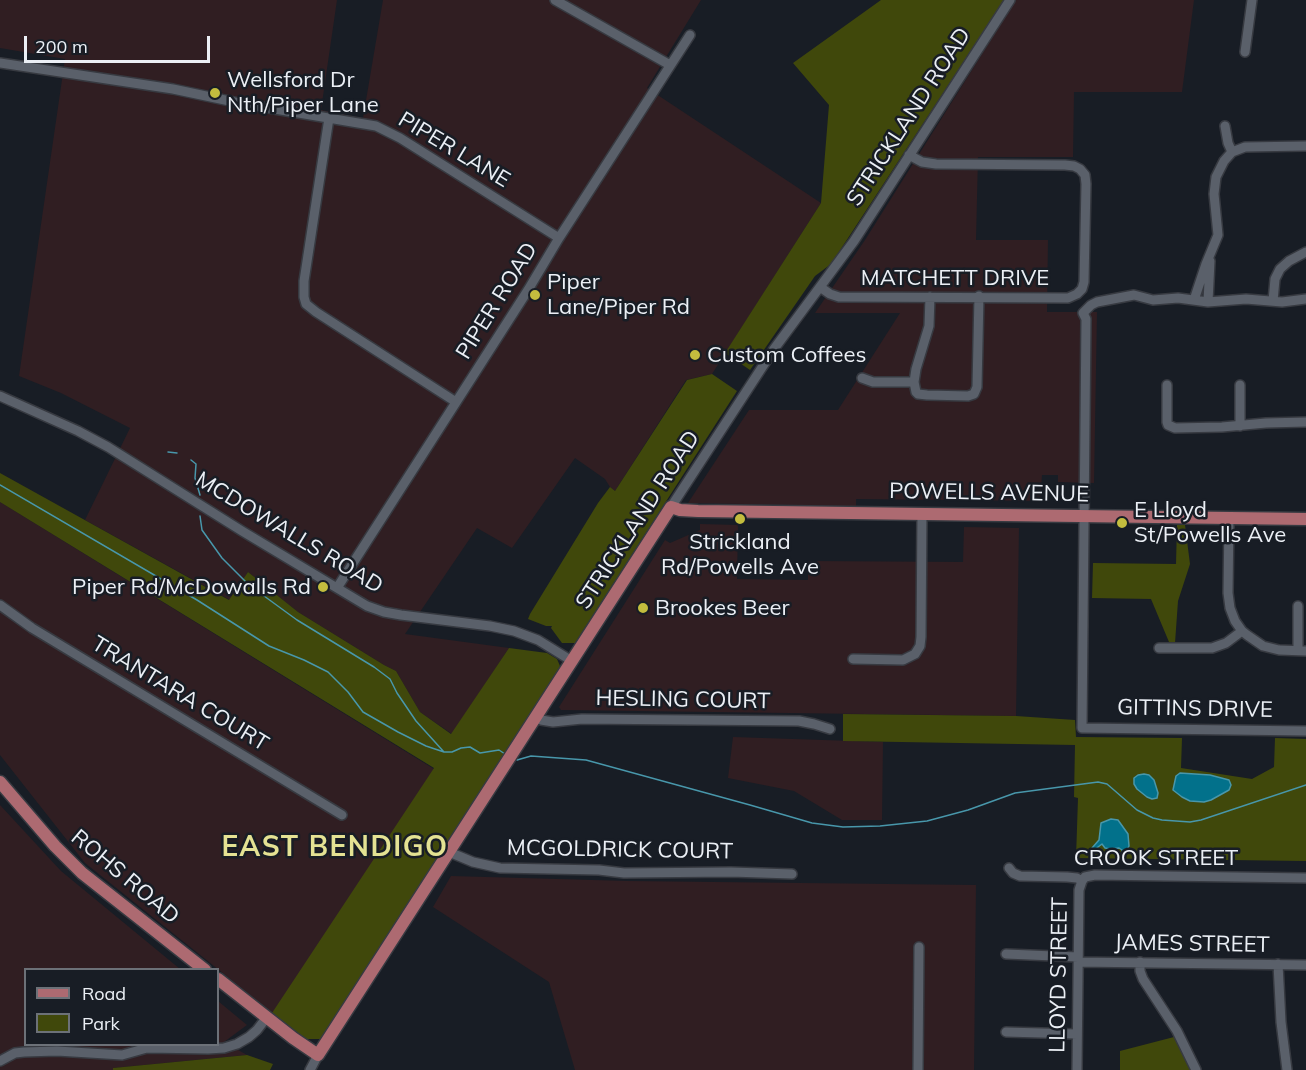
<!DOCTYPE html>
<style>
body{margin:0}
#map{position:relative;width:1306px;height:1070px;overflow:hidden;background:#181d25;font-family:Mulish,sans-serif}
canvas{display:block}
.legend{position:absolute;left:24px;top:968px;width:195px;height:78px;box-sizing:border-box;background:#181d25;border:2px solid #6c7178;margin:0;padding:8px 10px;list-style:none;font-size:18px;color:#ebeff5}
.legend li{display:flex;align-items:center;gap:12px;height:30px}
.legend b{width:30px;border:2px solid #6c7178}
.scale{position:absolute;left:24px;top:36px;width:186px;height:27px;box-sizing:border-box;border:3px solid #ebeff5;border-top:0;padding-left:8px;font-size:18px;line-height:21px;white-space:nowrap;color:#ebeff5;-webkit-text-stroke:4px #181d25;paint-order:stroke}
</style>
<div id="map">
<canvas width="1306" height="1070"></canvas>
<ul class="legend">
<li><b style="height:8px;background:#ad6a71"></b>Road</li>
<li><b style="height:16px;background:#40480b"></b>Park</li>
</ul>
<div class="scale">200 m</div>
</div>
<script>
const ctx = document.querySelector('canvas').getContext('2d');
ctx.lineJoin = 'round';
function paint(path, color) { ctx.fillStyle = color; ctx.fill(path, 'evenodd'); }
const shape = rows => new Path2D(rows.map(r => 'M' + r).join(''));
function trace(path, color, width, dash) { ctx.strokeStyle = color; ctx.lineWidth = width; ctx.lineCap = dash ? 'butt' : 'round'; ctx.setLineDash(dash || []); ctx.stroke(path); }
function write(font, color, halo, rows, align = 'center') {
  ctx.font = font + ' Mulish,sans-serif'; ctx.lineWidth = 5; ctx.setLineDash([]); ctx.textBaseline = 'middle'; ctx.strokeStyle = halo; ctx.fillStyle = color; for (const [text, x, y, turn = 0] of rows) {
    ctx.save(); ctx.translate(x, y); ctx.rotate((+turn || 0) * Math.PI / 180); ctx.textAlign = isNaN(turn) ? turn : align; if (halo) ctx.strokeText(text, 0, 0); ctx.fillText(text, 0, 0); ctx.restore();
  }
}
paint(shape([
 [0,0,337,0,321,110,363,118,383,0,701,0,647,88,821,203,712,374,686,380,615,491,610,487,605,479,575,458,512,548,477,528,405,634,509,648,452,734,420,712,396,671,384,665,298,612,248,572,230,600,85,520,130,428,61,393,19,376,65,59,0,48],
 [1016,0,1194,0,1182,92,1074,92,1073,157,978,157,976,240,1048,240,1047,312,1097,312,1094,483,1058,482,1058,475,1042,475,1040,501,856,499,856,506,688,503,749,410,838,410,900,313,815,313,865,240],
 [0,502,434,769,274,1014,85,863,0,755],
 [700,524,738,525,737,579,808,580,808,561,963,562,964,527,1019,528,1016,716,561,710,559,707,665,540,670,543,700,530],
 [733,737,883,742,882,820,842,820,794,791,728,778],
 [0,805,61,871,180,969,26,970,26,1044,218,1044,218,1001,247,1025,224,1042,247,1055,113,1068,113,1070,0,1070],
 [451,876,628,881,976,885,974,1070,575,1070,549,982,433,907]
]), '#301e22');
paint(shape([
 [881,0,1004,0,831,264,815,276,750,370,725,353,821,203,829,105,793,63],
 [712,374,737,391,575,643,562,643,551,628,552,626,546,626,528,619,530,614,598,503,610,487,615,491,687,380],
 [0,473,229,600,248,572,298,612,384,665,396,671,420,712,451,734,509,648,547,653,557,659,560,666,551,688,328,1033,320,1039,306,1039,272,1013,434,768,0,502],
 [1177,525,1185,525,1190,564,1178,601,1175,643,1169,642,1151,599,1092,598,1093,563,1176,564],
 [843,714,1016,716,1075,720,1076,737,1182,738,1181,768,1252,779,1274,767,1275,738,1306,739,1306,861,1076,858,1078,798,1074,797,1075,745,843,741],
 [1174,1037,1191,1070,1120,1070,1120,1051],
 [247,1055,273,1064,270,1070,113,1070,113,1068]
]), '#40480b');
const water = shape([
 [1180,773,1210,775,1229,780,1231,785,1229,790,1211,800,1204,802,1190,801,1182,797,1173,790,1176,776,1180,773],
 [1144,774,1149,775,1154,780,1158,793,1157,798,1152,799,1147,797,1137,789,1134,784,1134,778,1138,775,1144,774],
 [1111,819,1118,820,1128,834,1129,846,1125,854,1123,855,1122,850,1119,848,1110,849,1105,848,1102,844,1094,850,1092,848,1099,840,1101,823,1111,819]
]);
paint(water, '#02718b');
trace(water, '#4897ab', 1.5);
trace(shape([
 [168,452,177,453],
 [191,460,196,464,195,478,200,495],
 [0,485,197,600,269,646,304,660,328,672,348,692,363,712,398,732,426,746,444,752],
 [200,516,202,530,222,558,249,585,297,620,374,667,390,679,397,693,416,721,444,752,452,752,461,748,470,747,480,753,499,750,505,754],
 [517,760,531,756,586,760,750,805,812,823,843,827,880,826,927,821,968,810,1015,793,1098,782,1107,784,1137,810,1153,818,1162,820,1190,822,1201,820,1306,785]
]), '#4897ab', 1.5);
const minor = shape([
 [555,0,670,65],
 [1245,52,1252,0],
 [0,63,173,89,239,103,376,126,400,138,559,238],
 [329,118,304,281,304,297,306,304,316,312,456,402],
 [1225,126,1228,143,1232,152],
 [820,287,830,294,839,297,1068,298,1077,294,1082,289,1084,282,1086,184,1085,175,1080,169,1074,166,1065,165,936,164,922,162,909,155],
 [930,297,929,326,916,369,914,382,916,392,918,394,927,395,968,396,974,394,977,387,979,296],
 [1194,300,1206,264,1218,235,1214,194,1216,177,1224,161,1232,152,1245,147,1306,146],
 [1273,301,1275,279,1280,269,1289,261,1306,252],
 [1208,302,1210,261],
 [1083,313,1086,319,1082,728,1306,731],
 [1083,313,1091,305,1097,302,1134,295,1153,300,1178,298,1208,302,1246,299,1282,302,1306,299],
 [862,378,873,382,914,382],
 [1167,385,1167,422,1168,425,1175,428,1222,427,1266,423,1306,422],
 [1240,385,1240,426],
 [0,396,78,431,108,447,242,531,367,606,384,612,401,615,490,626,514,631,538,640,572,661],
 [671,507,774,349,854,241,1010,0],
 [1229,518,1228,593,1230,608,1235,621,1242,631,1247,635,1263,646,1279,650,1306,651],
 [337,588,528,290,559,238,690,35],
 [0,605,32,628,342,815],
 [1298,606,1298,650],
 [1159,648,1212,648,1226,643,1242,631],
 [853,659,903,660,915,654,920,646,921,637,922,513],
 [537,717,541,720,553,722,582,719,799,721,814,724,830,729],
 [449,852,473,862,500,868,599,870,624,873,731,872,792,874],
 [1009,868,1013,873,1020,876,1067,877,1077,878,1082,881],
 [1082,881,1085,877,1095,875,1306,878],
 [1006,954,1078,957],
 [1078,962,1306,965],
 [1140,962,1140,971,1143,979,1177,1031,1196,1070],
 [1278,964,1281,1022,1287,1070],
 [1006,1032,1077,1034],
 [0,1061,15,1053,24,1052,57,1051,122,1055,147,1048,208,1049,224,1048,237,1044,249,1037,257,1030,267,1017],
 [310,1070,318,1055],
 [918,1070,919,947],
 [1077,1070,1079,890,1082,881]
]);
const major = shape([
 [0,782,55,846,82,873,205,970],
 [218,979,293,1038,318,1055,671,507,680,510,698,511,1306,519]
]);
trace(minor, '#373a41', 12);
trace(major, '#373a41', 15);
trace(minor, '#5a606a', 9);
trace(major, '#ad6a71', 12);
for (const [x, y, r, color] of [
 [215,93,6,"#c3bd3e"],
 [535,295,6,"#c3bd3e"],
 [695,355,6,"#c3bd3e"],
 [740,519,6,"#c3bd3e"],
 [1122,523,6,"#c3bd3e"],
 [323,587,6,"#c3bd3e"],
 [643,608,6,"#c3bd3e"]
]) { const dot = new Path2D(); dot.arc(x, y, r, 0, 2 * Math.PI); ctx.fillStyle = color; ctx.fill(dot); trace(dot, '#181d25', 2); }
write('22px', '#ebeff5', '#181d25', [
 ["Wellsford Dr",227,80],
 ["Nth/Piper Lane",227,105],
 ["Piper",547,282],
 ["Lane/Piper Rd",547,307],
 ["Custom Coffees",707,355],
 ["E Lloyd",1134,510],
 ["St/Powells Ave",1134,535],
 ["Strickland",740,542,"center"],
 ["Rd/Powells Ave",740,567,"center"],
 ["Piper Rd/McDowalls Rd",311,587,"right"],
 ["Brookes Beer",655,608]
], 'left');
write('22px', '#ebeff5', '#181d25', [
 ["STRICKLAND ROAD",909,117,-57],
 ["PIPER LANE",454,150,31],
 ["MATCHETT DRIVE",955,278],
 ["PIPER ROAD",497,301,-58],
 ["POWELLS AVENUE",989,493,1],
 ["STRICKLAND ROAD",638,520,-57],
 ["MCDOWALLS ROAD",289,533,31],
 ["TRANTARA COURT",180,694,31],
 ["HESLING COURT",683,700,1],
 ["GITTINS DRIVE",1195,709,1],
 ["MCGOLDRICK COURT",620,850,1],
 ["CROOK STREET",1156,858],
 ["ROHS ROAD",125,877,40],
 ["JAMES STREET",1192,944,1],
 ["LLOYD STREET",1059,975,-89]
]);
ctx.letterSpacing = '1.5px';
write('bold 28px', '#e4e293', '#181d25', [
 ["EAST BENDIGO",335,848]
]);
ctx.letterSpacing = '0px';
</script>
